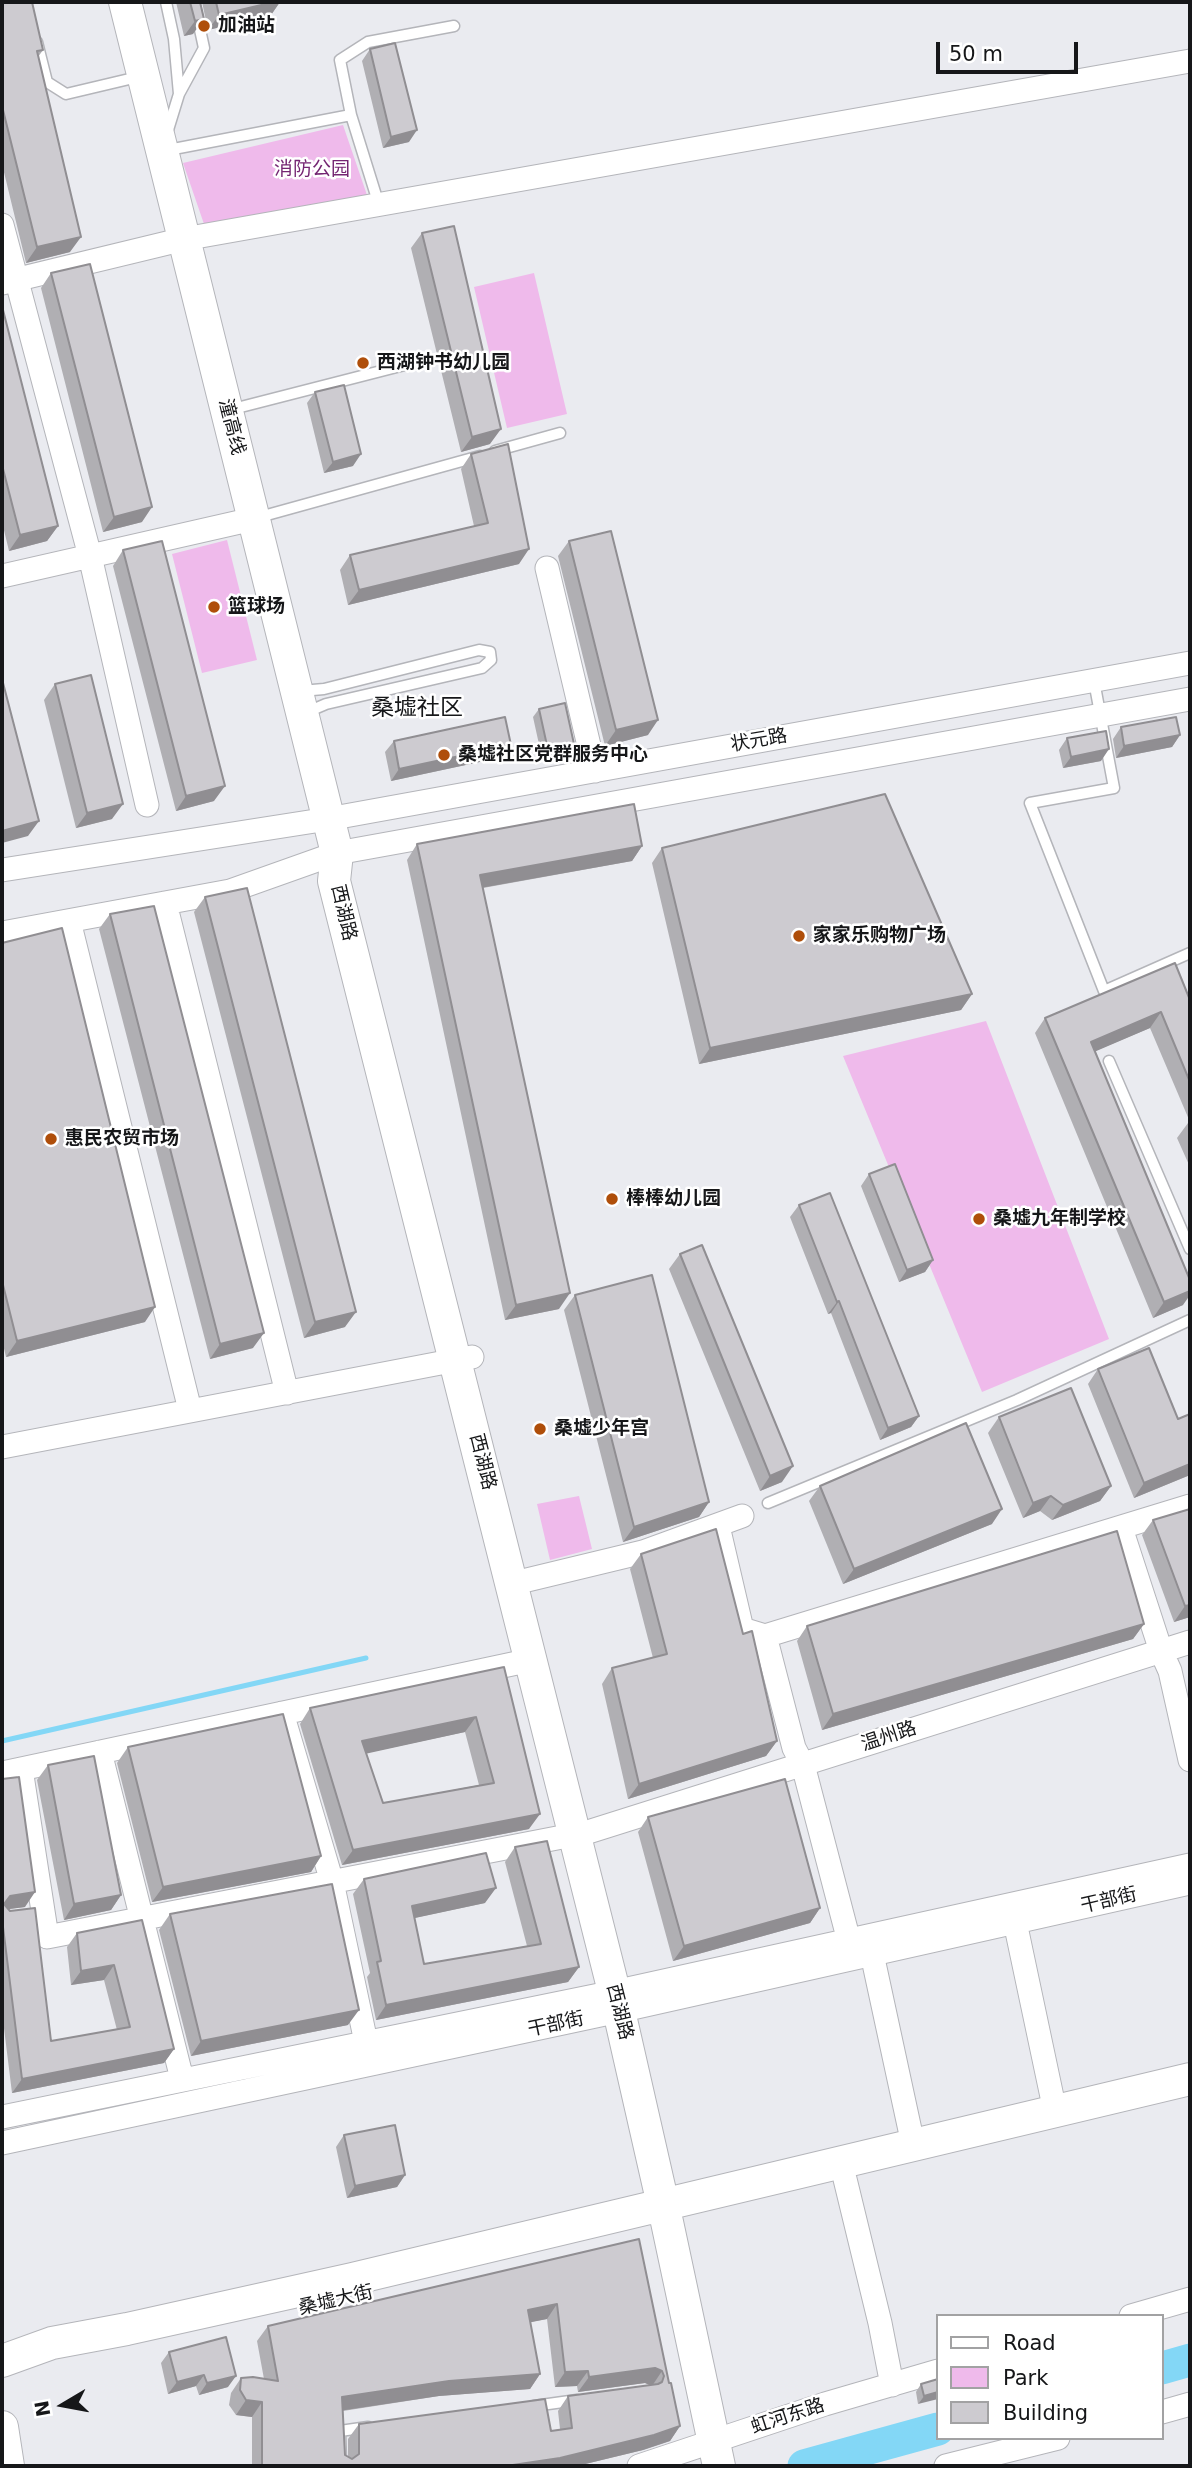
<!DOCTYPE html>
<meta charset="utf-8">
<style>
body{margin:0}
#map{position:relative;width:1192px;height:2468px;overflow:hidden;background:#eaebf0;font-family:"DejaVu Sans",sans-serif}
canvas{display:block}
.frame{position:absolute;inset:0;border:4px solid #161719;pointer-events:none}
.legend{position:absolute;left:936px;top:2314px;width:228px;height:126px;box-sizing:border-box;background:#fff;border:2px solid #a2a2a3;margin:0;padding:9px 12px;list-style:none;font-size:21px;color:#161719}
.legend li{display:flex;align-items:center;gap:14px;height:35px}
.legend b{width:35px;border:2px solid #a2a2a3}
.north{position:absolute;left:28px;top:2370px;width:70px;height:70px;-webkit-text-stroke:5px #fff;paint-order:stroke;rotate:260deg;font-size:19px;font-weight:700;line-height:28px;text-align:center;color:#161719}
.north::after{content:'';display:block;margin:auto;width:24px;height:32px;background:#161719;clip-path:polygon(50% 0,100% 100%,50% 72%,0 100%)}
.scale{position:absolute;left:936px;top:42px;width:142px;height:32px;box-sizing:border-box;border:4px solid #161719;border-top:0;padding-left:9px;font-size:21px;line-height:24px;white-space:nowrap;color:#161719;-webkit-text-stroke:5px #fff;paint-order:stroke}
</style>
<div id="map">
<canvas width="1192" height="2468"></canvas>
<div class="frame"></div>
<ul class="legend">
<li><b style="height:9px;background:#fff"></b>Road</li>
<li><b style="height:19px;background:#efbaeb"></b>Park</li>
<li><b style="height:19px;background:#cdcbd0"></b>Building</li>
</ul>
<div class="north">N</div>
<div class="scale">50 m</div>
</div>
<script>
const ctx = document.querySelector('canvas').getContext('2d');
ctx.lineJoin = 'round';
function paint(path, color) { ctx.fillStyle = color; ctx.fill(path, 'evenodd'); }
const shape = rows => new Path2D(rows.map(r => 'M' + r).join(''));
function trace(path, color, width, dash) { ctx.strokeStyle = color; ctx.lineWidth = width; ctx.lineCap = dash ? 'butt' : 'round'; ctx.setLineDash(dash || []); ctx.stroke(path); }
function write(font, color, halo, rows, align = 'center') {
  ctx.font = font + ' "DejaVu Sans","Noto Sans SC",sans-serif'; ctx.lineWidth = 5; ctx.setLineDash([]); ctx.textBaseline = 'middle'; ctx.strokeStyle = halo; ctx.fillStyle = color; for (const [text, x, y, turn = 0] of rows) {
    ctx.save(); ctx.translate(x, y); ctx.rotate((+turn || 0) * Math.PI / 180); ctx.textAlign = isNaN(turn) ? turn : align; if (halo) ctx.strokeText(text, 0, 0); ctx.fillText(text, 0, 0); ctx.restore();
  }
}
paint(shape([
 [343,125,368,198,204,224,183,163],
 [534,273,567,414,507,428,474,287],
 [227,540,257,660,202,673,172,554],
 [986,1021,1109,1339,982,1392,843,1056],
 [579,1496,592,1549,550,1560,537,1504]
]), '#efbaeb');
trace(shape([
 [2,1741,366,1658]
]), '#83d7f6', 5);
trace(shape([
 [1162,2368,1190,2360],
 [804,2466,938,2429]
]), '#83d7f6', 33);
const lane = shape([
 [166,2,174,39,179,94],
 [37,42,47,82,66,94,142,76],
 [167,133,179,94,204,48,194,2],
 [163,151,351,115],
 [379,205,351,115,340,60,368,42,454,26],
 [229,410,424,360],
 [495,451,560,433],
 [256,518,480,456],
 [1094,681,1114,788,1030,803,1104,991,1190,953],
 [301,691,324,689,479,650,490,652,491,660,482,668,326,704,305,713],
 [1109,1061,1190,1249],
 [768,1503,1017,1400,1190,1320],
 [534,2406,577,2400],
 [341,2466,340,2431,368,2427]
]);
const street = shape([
 [2,225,90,556,147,805],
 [2,283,184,239,1190,61],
 [547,568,595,771],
 [2,576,253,519],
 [2,870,328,819,1190,663],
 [165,903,287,1393],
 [69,921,190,1410],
 [2,933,230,891,337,853,1190,699],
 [2,1447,472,1357],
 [718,1526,742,1629,765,1636,794,1748,803,1765,849,1941,872,1954,913,2144],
 [1121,1528,1161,1651,1170,1671,1190,1760],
 [527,1580,643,1552,742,1516],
 [765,1636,1190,1506],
 [282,1713,332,1882,366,2042],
 [100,1752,182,2079],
 [21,1769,47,1937,588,1832,1190,1642],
 [2,1773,531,1660],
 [1015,1922,1055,2111],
 [2,2117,614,1992,1190,1865],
 [2,2143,619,2011,1190,1883],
 [845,2179,880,2323,892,2385],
 [1131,2316,1190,2299],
 [1162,2412,1190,2404],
 [639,2466,825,2404,938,2371],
 [946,2466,1058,2438]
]);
const secondary = shape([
 [125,2,337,853,334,881,619,2011,667,2222,719,2466],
 [2,2361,52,2343,127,2329,352,2279,1190,2079],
 [2,2427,8,2466]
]);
trace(lane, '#b4b5ba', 13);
trace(street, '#b4b5ba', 25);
trace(secondary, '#b4b5ba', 34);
trace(lane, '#fff', 10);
trace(street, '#fff', 23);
trace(secondary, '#fff', 32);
paint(shape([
 [2,2,43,50,38,57,70,252,26,263,2,164],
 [176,2,200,2,193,34,184,36],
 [202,2,280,2,271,15,208,30],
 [370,49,409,142,383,148,362,61],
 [422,233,490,444,461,452,411,248],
 [51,273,142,522,103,532,41,288],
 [2,306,58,526,47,541,9,551,2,522],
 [315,392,353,466,324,473,307,403],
 [471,454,519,564,348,605,340,570,350,555,474,526,461,469],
 [569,541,648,735,605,746,558,556],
 [123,550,214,801,176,811,113,566],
 [55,684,112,819,76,828,44,700],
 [539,709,568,752,542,758,533,717],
 [1121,727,1180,735,1172,747,1116,758,1113,739],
 [1067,738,1101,761,1063,768,1059,750],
 [394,741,511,745,503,757,391,781,385,752],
 [417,844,642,846,632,861,483,888,559,1309,505,1320,407,860],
 [662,848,972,994,961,1010,699,1064,652,863],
 [205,897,345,1327,304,1338,194,912],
 [110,914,253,1348,210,1359,99,929],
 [2,943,145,1322,6,1357,2,1340],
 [1190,1000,1190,1167,1177,1138,1188,1123,1190,1122,1150,1028,1095,1051,1183,1305,1153,1318,1035,1033,1045,1018],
 [869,1174,933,1260,925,1272,899,1282,861,1186],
 [799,1205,919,1416,911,1427,880,1440,831,1313,828,1314,790,1217],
 [680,1254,782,1482,760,1491,669,1269],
 [575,1295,709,1502,699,1517,623,1542,564,1310],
 [1098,1369,1190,1475,1134,1498,1088,1384],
 [999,1417,1111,1486,1100,1501,1052,1520,1040,1511,1023,1518,988,1433],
 [820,1486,992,1524,843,1584,809,1501],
 [1190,1509,1190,1617,1174,1622,1142,1535,1153,1520],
 [641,1554,743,1634,777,1741,766,1756,628,1799,602,1684,612,1668,653,1658,630,1569],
 [1144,1624,1133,1639,822,1730,797,1641,807,1626],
 [504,1667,529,1829,342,1865,300,1724,310,1708],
 [465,1732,479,1785,383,1803,366,1753],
 [128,1747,321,1856,311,1872,152,1902,117,1763],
 [48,1765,121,1895,111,1910,64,1920,37,1780],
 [2,1779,25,1907,8,1909,51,2041,117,2030,104,1980,71,1985,67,1947,77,1933,142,1920,174,2049,164,2063,12,2093,2,2012],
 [648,1817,820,1908,810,1923,673,1961,638,1832],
 [515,1847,579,1967,568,1982,376,2020,367,1977,370,1973,353,1894,364,1879,485,1903,414,1918,424,1964,527,1946,505,1862],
 [170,1914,348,2025,191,2056,159,1930],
 [344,2135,405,2175,397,2187,347,2198,336,2147],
 [639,2239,669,2383,680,2426,670,2441,643,2450,577,2466,252,2466,252,2417,236,2415,229,2405,231,2393,241,2378,264,2379,257,2341,268,2326],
 [547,2319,555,2387,577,2386,578,2392,645,2383,650,2385,568,2396,558,2411,560,2429,551,2431,359,2424,348,2439,348,2457,345,2455,343,2411,439,2396,530,2389,540,2374,530,2322],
 [169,2352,228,2387,199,2395,196,2386,168,2394,161,2363],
 [938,2379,918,2404,916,2392,921,2384]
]), '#b0afb3');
paint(shape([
 [274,2,280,2,271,15,208,30,219,15],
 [204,19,193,34,184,36,195,21],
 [417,130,409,142,383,148,391,137],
 [81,237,70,252,26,263,37,247],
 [501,429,490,444,461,452,472,437],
 [361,454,353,466,324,473,333,462],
 [152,507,142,522,103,532,114,517],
 [58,526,47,541,9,551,20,535],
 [529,549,519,564,348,605,359,590],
 [658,720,648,735,605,746,616,730],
 [1180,735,1172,747,1116,758,1124,746],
 [574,744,568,752,542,758,548,750],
 [511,745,503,757,391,781,399,769],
 [1109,749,1101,761,1063,768,1071,757],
 [225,786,214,801,176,811,186,796],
 [123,804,112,819,76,828,87,813],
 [39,821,28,836,2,843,2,831],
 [642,846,632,861,469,890,480,875],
 [972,994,961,1010,699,1064,710,1048],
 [1161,1012,1150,1028,1080,1058,1091,1042],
 [933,1260,925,1272,899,1282,907,1270],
 [1190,1291,1190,1295,1183,1305,1153,1318,1164,1302],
 [570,1293,559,1309,505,1320,516,1305],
 [839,1301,831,1313,828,1314,837,1302],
 [155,1307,145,1322,6,1357,17,1341],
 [356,1312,345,1327,304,1338,315,1322],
 [264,1333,253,1348,210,1359,220,1344],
 [919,1416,911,1427,880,1440,888,1428],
 [1190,1464,1190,1475,1134,1498,1144,1483],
 [793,1466,782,1482,760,1491,770,1476],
 [1111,1486,1100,1501,1052,1520,1063,1505],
 [1051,1496,1040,1511,1023,1518,1033,1503],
 [709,1502,699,1517,623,1542,634,1527],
 [1002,1509,992,1524,843,1584,854,1569],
 [1190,1605,1190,1617,1174,1622,1185,1606],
 [1144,1624,1133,1639,822,1730,833,1714],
 [476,1717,465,1732,351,1757,362,1741],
 [777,1741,766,1756,628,1799,639,1784],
 [540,1814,529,1829,342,1865,353,1850],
 [321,1856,311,1872,152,1902,163,1887],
 [496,1888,485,1903,401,1921,412,1906],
 [35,1892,25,1907,2,1910,2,1908,10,1896],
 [121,1895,111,1910,64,1920,74,1904],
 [820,1908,810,1923,673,1961,684,1946],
 [114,1965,104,1980,71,1985,81,1971],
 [579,1967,568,1982,376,2020,386,2005],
 [359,2010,348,2025,191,2056,201,2041],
 [174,2049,164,2063,12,2093,22,2079],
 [405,2175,397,2187,347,2198,355,2186],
 [557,2304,547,2319,517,2325,528,2310],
 [655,2368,662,2371,652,2386,645,2383,578,2392,589,2377],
 [588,2371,577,2386,555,2387,565,2372],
 [540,2374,530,2389,439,2396,332,2412,342,2397,449,2381],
 [204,2375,196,2386,168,2394,177,2382],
 [236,2376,228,2387,199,2395,207,2383],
 [938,2392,938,2399,918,2404,924,2396],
 [246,2400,262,2402,252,2417,236,2415],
 [680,2426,670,2441,643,2450,577,2466,506,2466]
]), '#908e92');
const building = shape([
 [2,2,32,2,43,50,37,51,81,237,37,247,2,106,2,2],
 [190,2,200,2,204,19,195,21,190,2],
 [216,2,274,2,219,15,216,2],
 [395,43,417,130,391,137,370,49,395,43],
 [454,226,501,429,472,437,422,233,454,226],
 [90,264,152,507,114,517,51,273,90,264],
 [2,306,58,526,20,535,2,465,2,306],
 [344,385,361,454,333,462,315,392,344,385],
 [508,444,529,549,359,590,350,555,488,523,471,454,508,444],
 [611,531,658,720,616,730,569,541,611,531],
 [162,541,225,786,186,796,123,550,162,541],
 [91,675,123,804,87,813,55,684,91,675],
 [2,679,39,821,2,831,2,679],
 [565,703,574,744,548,750,539,709,565,703],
 [505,717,511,745,399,769,394,741,505,717],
 [1176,717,1180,735,1124,746,1121,727,1176,717],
 [1106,731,1109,749,1071,757,1067,738,1106,731],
 [885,794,972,994,710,1048,662,848,885,794],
 [634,804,642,846,480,875,570,1293,516,1305,417,844,634,804],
 [247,888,356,1312,315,1322,205,897,247,888],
 [154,906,264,1333,220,1344,110,914,154,906],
 [62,928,155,1307,17,1341,2,1281,2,943,62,928],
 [1175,963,1190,1000,1190,1082,1161,1012,1091,1042,1190,1280,1190,1291,1164,1302,1045,1018,1175,963],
 [895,1164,933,1260,907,1270,869,1174,895,1164],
 [830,1193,919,1416,888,1428,839,1301,837,1302,799,1205,830,1193],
 [702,1245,793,1466,770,1476,680,1254,702,1245],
 [652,1275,709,1502,634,1527,575,1295,652,1275],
 [1149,1348,1178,1419,1190,1414,1190,1464,1144,1483,1098,1369,1149,1348],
 [1071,1388,1111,1486,1063,1505,1051,1496,1033,1503,999,1417,1071,1388],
 [966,1423,1002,1509,854,1569,820,1486,966,1423],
 [1190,1509,1190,1605,1185,1606,1153,1520,1190,1509],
 [716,1529,743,1634,752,1631,777,1741,639,1784,612,1668,667,1654,641,1554,716,1529],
 [1117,1531,1144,1624,833,1714,807,1626,1117,1531],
 [504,1667,540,1814,353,1850,310,1708,504,1667],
 [476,1717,494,1783,383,1803,362,1741,476,1717],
 [283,1714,321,1856,163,1887,128,1747,283,1714],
 [94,1756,121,1895,74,1904,48,1765,94,1756],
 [19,1777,35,1892,10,1896,4,1904,10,1911,35,1908,51,2041,130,2027,114,1965,81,1971,77,1933,142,1920,174,2049,22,2079,2,1919,2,1779,19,1777],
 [785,1779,820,1908,684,1946,648,1817,785,1779],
 [547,1841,579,1967,386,2005,377,1962,381,1961,364,1879,486,1853,496,1888,412,1906,424,1964,541,1944,515,1847,547,1841],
 [332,1884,359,2010,201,2041,170,1914,332,1884],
 [395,2125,405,2175,355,2186,344,2135,395,2125],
 [639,2239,669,2383,671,2383,680,2426,654,2435,560,2458,506,2466,262,2466,262,2402,246,2400,240,2390,241,2378,253,2377,278,2381,268,2326,639,2239],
 [557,2304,565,2372,588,2371,589,2377,655,2368,662,2371,664,2376,662,2382,658,2384,568,2396,572,2428,551,2431,545,2399,359,2424,359,2454,352,2459,345,2455,342,2397,449,2381,540,2374,528,2310,557,2304],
 [226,2337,236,2376,207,2383,204,2375,177,2382,169,2352,226,2337],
 [938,2379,938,2392,924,2396,921,2384,938,2379]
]);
paint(building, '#cdcbd0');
trace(building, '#908e92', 2);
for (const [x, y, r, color] of [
 [204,26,7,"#af4e0a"],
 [363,363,7,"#af4e0a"],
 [214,607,7,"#af4e0a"],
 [444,755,7,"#af4e0a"],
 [799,936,7,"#af4e0a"],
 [51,1139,7,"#af4e0a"],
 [612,1199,7,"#af4e0a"],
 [979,1219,7,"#af4e0a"],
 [540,1429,7,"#af4e0a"]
]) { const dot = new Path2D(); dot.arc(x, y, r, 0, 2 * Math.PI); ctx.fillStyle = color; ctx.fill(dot); trace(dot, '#fff', 2.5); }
write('bold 19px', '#161719', '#fff', [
 ["加油站",218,26],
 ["西湖钟书幼儿园",377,363],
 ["篮球场",228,607],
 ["桑墟社区党群服务中心",458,755],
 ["家家乐购物广场",813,936],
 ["惠民农贸市场",65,1139],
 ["棒棒幼儿园",626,1199],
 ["桑墟九年制学校",993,1219],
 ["桑墟少年宫",554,1429]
], 'left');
write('19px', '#742572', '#fff', [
 ["消防公园",312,170]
]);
write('19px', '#161719', '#fff', [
 ["潼高线",231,427,76],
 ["状元路",759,741,-10],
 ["西湖路",343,913,77],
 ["西湖路",482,1462,76],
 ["温州路",889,1737,-18],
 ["干部街",1109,1901,-13],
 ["西湖路",619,2012,76],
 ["干部街",556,2025,-12],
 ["桑墟大街",336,2301,-13],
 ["虹河东路",788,2417,-18]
]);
write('23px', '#161719', '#fff', [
 ["桑墟社区",417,709]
]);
</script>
